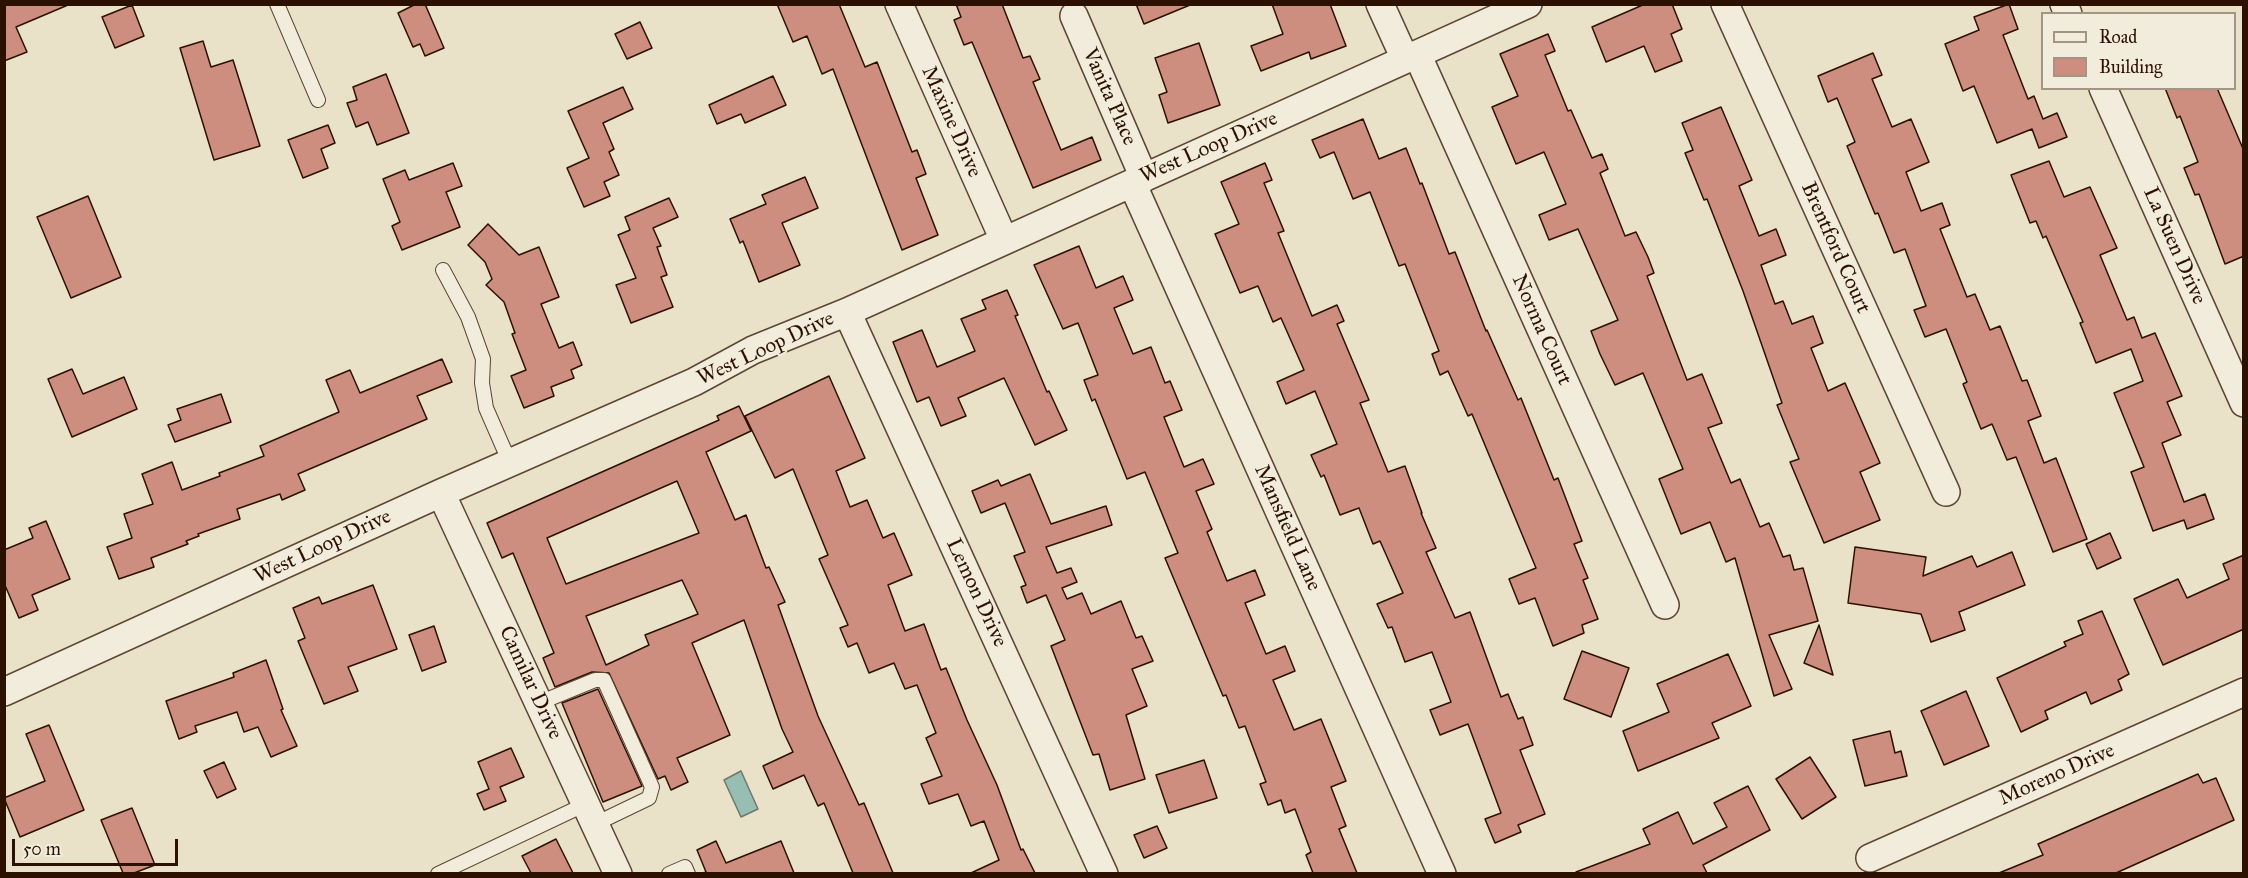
<!DOCTYPE html>
<style>
body{margin:0}
#map{position:relative;width:2248px;height:878px;overflow:hidden;background:#eae2c8;font-family:"IM FELL Great Primer",serif}
canvas{display:block}
.frame{position:absolute;inset:0;border:6px solid #2d1100;pointer-events:none}
.legend{position:absolute;left:2041px;top:12px;width:195px;height:78px;box-sizing:border-box;background:#f1ecdb;border:2px solid #a39483;margin:0;padding:8px 10px;list-style:none;font-size:18px;color:#2d1100}
.legend li{display:flex;align-items:center;gap:12px;height:30px}
.legend b{width:30px;border:2px solid #a39483}
.scale{position:absolute;left:12px;top:839px;width:166px;height:27px;box-sizing:border-box;border:3px solid #2d1100;border-top:0;padding-left:8px;font-size:18px;line-height:21px;white-space:nowrap;color:#2d1100;-webkit-text-stroke:4px #f1ecdb;paint-order:stroke}
</style>
<div id="map">
<canvas width="2248" height="878"></canvas>
<div class="frame"></div>
<ul class="legend">
<li><b style="height:8px;background:#f1ecdb"></b>Road</li>
<li><b style="height:16px;background:#cd8d7f"></b>Building</li>
</ul>
<div class="scale">50 m</div>
</div>
<script>
const ctx = document.querySelector('canvas').getContext('2d');
ctx.lineJoin = 'round';
function paint(path, color) { ctx.fillStyle = color; ctx.fill(path, 'evenodd'); }
const shape = rows => new Path2D(rows.map(r => 'M' + r).join(''));
function trace(path, color, width, dash) { ctx.strokeStyle = color; ctx.lineWidth = width; ctx.lineCap = dash ? 'butt' : 'round'; ctx.setLineDash(dash || []); ctx.stroke(path); }
function write(font, color, halo, rows, align = 'center') {
  ctx.font = font + ' "IM FELL Great Primer",serif'; ctx.lineWidth = 4.5; ctx.setLineDash([]); ctx.textBaseline = 'middle'; ctx.strokeStyle = halo; ctx.fillStyle = color; for (const [text, x, y, turn = 0] of rows) {
    ctx.save(); ctx.translate(x, y); ctx.rotate((+turn || 0) * Math.PI / 180); ctx.textAlign = isNaN(turn) ? turn : align; if (halo) ctx.strokeText(text, 0, 0); ctx.fillText(text, 0, 0); ctx.restore();
  }
}
const water = shape([
 [741,771,758,809,741,817,724,780,741,771]
]);
paint(water, '#98beb4');
trace(water, '#6d796c', 1.5);
const building = shape([
 [4,4,68,4,68,5,16,27,27,52,4,61,4,4],
 [416,4,425,4,444,48,425,56,420,44,413,47,398,13,416,4],
 [777,4,839,4,865,67,877,62,912,152,917,150,926,174,916,178,938,235,902,250,833,69,822,74,807,36,793,42,777,4],
 [956,4,1002,4,1023,58,1030,56,1040,79,1033,82,1061,150,1092,137,1101,160,1033,188,972,42,964,45,954,20,961,17,956,4],
 [1136,4,1190,4,1190,5,1144,24,1136,4],
 [1272,4,1330,4,1346,46,1311,59,1309,52,1261,71,1251,46,1283,34,1272,4],
 [1645,4,1672,4,1682,29,1671,34,1682,61,1655,72,1644,46,1606,62,1592,27,1645,4],
 [2009,4,2018,29,2003,35,2028,99,2034,96,2043,119,2057,113,2067,137,2039,148,2032,129,1997,143,1974,86,1963,91,1945,44,1979,30,1974,17,2009,4],
 [132,5,144,36,115,48,102,17,132,5],
 [640,22,652,48,627,59,615,34,640,22],
 [1548,34,1555,51,1545,55,1568,111,1571,110,1592,158,1602,154,1608,169,1600,173,1625,236,1636,232,1648,257,1654,273,1647,276,1687,380,1702,374,1722,423,1708,428,1731,483,1740,479,1760,527,1769,523,1783,557,1790,555,1794,570,1803,568,1818,621,1769,635,1792,689,1774,696,1735,558,1726,562,1710,522,1681,534,1659,479,1683,469,1643,373,1615,385,1600,354,1591,331,1618,320,1578,229,1549,240,1539,215,1566,204,1544,152,1516,164,1492,107,1518,96,1500,54,1548,34],
 [203,41,211,67,233,60,260,146,214,160,180,48,203,41],
 [1199,43,1220,105,1168,123,1159,95,1167,92,1155,58,1199,43],
 [1873,53,1882,75,1872,79,1892,127,1911,119,1929,162,1906,172,1921,211,1942,203,1950,225,1940,229,1967,297,1975,294,1990,330,2000,326,2022,381,2027,380,2041,416,2028,421,2044,463,2056,458,2087,539,2053,552,2016,457,2007,460,1992,424,1981,429,1963,384,1967,382,1946,329,1925,337,1914,310,1926,306,1905,249,1894,253,1878,213,1875,214,1847,146,1855,142,1837,98,1828,102,1818,76,1873,53],
 [386,74,409,133,377,145,368,122,356,127,347,103,357,100,353,87,386,74],
 [773,76,786,105,745,123,741,114,717,124,709,105,773,76],
 [623,87,633,109,603,123,614,149,609,152,619,175,604,182,610,196,584,207,567,168,589,158,568,111,623,87],
 [2165,88,2217,88,2244,151,2244,256,2225,264,2199,194,2195,195,2184,168,2198,162,2180,116,2177,118,2165,88],
 [1721,107,1752,180,1739,186,1759,236,1776,229,1786,255,1761,265,1775,304,1783,301,1792,324,1813,316,1823,343,1811,348,1828,391,1845,383,1880,463,1860,472,1880,520,1824,543,1790,462,1799,459,1777,405,1782,403,1743,291,1707,199,1704,200,1685,153,1693,150,1682,123,1721,107],
 [1363,119,1379,159,1406,148,1420,184,1422,183,1449,254,1455,252,1486,331,1487,330,1518,400,1521,398,1554,480,1558,478,1582,541,1574,544,1588,578,1583,580,1598,619,1582,625,1584,633,1553,646,1535,598,1519,604,1509,579,1536,568,1472,414,1468,416,1448,371,1440,375,1432,354,1439,351,1405,264,1399,266,1370,192,1353,199,1334,152,1320,158,1312,140,1363,119],
 [328,125,335,143,321,149,328,168,303,178,288,140,328,125],
 [2049,161,2064,197,2090,187,2117,248,2100,255,2127,320,2134,317,2142,338,2155,333,2182,396,2167,402,2181,435,2162,443,2184,502,2205,494,2214,519,2187,529,2184,520,2153,531,2131,472,2144,467,2114,393,2143,381,2131,349,2096,363,2080,323,2083,322,2046,236,2043,238,2036,221,2030,223,2011,175,2049,161],
 [453,163,462,186,446,192,460,227,402,250,392,226,400,222,383,179,405,170,409,180,453,163],
 [1265,163,1272,180,1264,183,1284,231,1278,233,1312,316,1337,305,1344,321,1337,324,1369,400,1360,403,1388,472,1405,466,1422,513,1421,513,1436,548,1426,552,1455,618,1470,612,1501,697,1508,694,1518,719,1523,717,1533,745,1520,750,1545,814,1518,825,1521,832,1495,843,1485,819,1501,813,1468,724,1440,735,1430,710,1451,702,1432,652,1405,662,1392,627,1388,628,1377,604,1403,593,1380,541,1373,544,1359,508,1340,515,1324,475,1321,477,1311,455,1337,444,1315,391,1286,404,1277,382,1304,370,1281,318,1273,322,1258,286,1240,293,1215,234,1239,224,1221,182,1265,163],
 [805,177,818,208,782,223,800,265,759,282,743,241,740,243,730,219,766,204,762,195,805,177],
 [88,196,121,277,71,298,37,217,88,196],
 [669,198,678,217,653,228,661,246,657,247,667,275,661,277,673,307,631,323,616,285,636,278,618,235,630,230,625,217,669,198],
 [488,224,519,255,539,247,559,297,541,304,559,348,573,342,582,365,571,370,574,378,551,387,554,396,524,408,511,376,526,370,512,334,515,333,504,302,486,285,492,279,485,262,468,245,488,224],
 [1079,246,1096,288,1123,276,1133,300,1114,308,1133,354,1151,347,1165,383,1170,381,1182,410,1164,417,1184,467,1203,459,1214,484,1196,491,1212,529,1207,532,1227,581,1255,570,1265,595,1245,603,1266,654,1285,646,1295,671,1273,680,1294,730,1321,719,1346,781,1331,787,1346,826,1339,829,1357,873,1313,873,1306,855,1311,852,1295,809,1285,813,1281,800,1268,805,1260,784,1266,782,1245,726,1239,728,1226,695,1223,696,1165,558,1178,553,1145,472,1127,479,1095,399,1092,401,1084,380,1098,375,1078,323,1063,329,1034,265,1079,246],
 [1007,290,1018,315,1015,316,1047,392,1049,391,1067,430,1035,445,1004,378,958,398,966,416,941,426,929,397,917,402,893,342,922,330,937,367,975,351,961,319,986,309,982,300,1007,290],
 [442,359,452,382,417,396,427,419,298,474,305,490,282,500,280,494,237,509,240,519,198,534,199,536,186,541,188,544,151,558,154,567,119,579,107,547,132,538,124,514,153,504,142,474,172,462,182,490,220,476,219,473,264,456,260,446,339,412,326,380,350,370,360,393,442,359],
 [72,369,83,394,124,377,137,409,72,437,48,379,72,369],
 [829,376,865,458,836,471,850,507,867,500,883,538,894,533,912,575,888,585,905,631,924,624,941,670,946,668,967,720,997,785,1021,850,1023,849,1035,873,971,873,999,860,984,821,971,826,958,794,929,804,921,784,942,776,926,738,936,733,917,685,905,689,894,663,869,673,857,643,848,647,840,628,848,625,819,559,828,555,793,469,775,478,745,416,829,376],
 [221,394,231,422,175,442,168,425,181,420,177,409,221,394],
 [739,406,751,431,706,452,735,520,746,515,766,568,769,567,785,602,778,605,818,716,859,805,864,803,893,873,853,873,824,803,818,806,804,775,773,789,763,766,793,752,782,729,744,620,692,643,730,735,677,758,688,782,671,790,665,776,658,779,609,673,592,672,555,687,543,658,554,653,513,553,502,558,487,523,719,420,717,416,739,406],
 [677,481,699,533,566,584,547,538,677,481],
 [682,580,698,614,645,635,649,645,606,665,586,616,682,580],
 [1030,474,1051,524,1106,506,1112,525,1046,547,1057,573,1071,568,1077,582,1062,588,1067,599,1082,593,1091,614,1121,601,1136,638,1142,636,1153,661,1132,669,1147,706,1126,715,1145,779,1110,790,1099,754,1093,755,1051,646,1065,640,1046,595,1027,603,1021,587,1026,585,1014,556,1025,552,1005,503,981,513,972,491,998,480,1001,486,1030,474],
 [46,521,70,579,32,595,38,610,19,618,4,583,4,550,33,538,29,528,46,521],
 [2110,533,2121,558,2097,569,2086,544,2110,533],
 [1855,547,1926,557,1923,576,1972,556,1977,567,2012,552,2025,585,1959,612,1965,630,1931,642,1921,614,1848,603,1855,547],
 [2244,555,2244,629,2163,665,2134,599,2178,579,2187,598,2229,579,2223,564,2244,555],
 [373,585,397,649,348,667,358,691,324,704,298,641,305,638,293,608,319,597,322,604,373,585],
 [2102,611,2129,674,2118,680,2122,690,2091,704,2086,692,2045,711,2048,719,2021,732,1997,678,2066,646,2064,642,2083,634,2078,621,2102,611],
 [1819,625,1833,675,1804,663,1819,625],
 [434,626,446,662,422,671,409,635,434,626],
 [1582,651,1629,668,1611,717,1564,699,1582,651],
 [1728,654,1751,706,1712,723,1719,738,1638,771,1623,731,1669,712,1657,684,1728,654],
 [266,660,283,709,281,710,297,746,271,757,258,727,244,732,237,712,195,726,197,732,179,739,166,701,234,677,233,673,266,660],
 [598,689,642,786,603,802,562,703,598,689],
 [1966,691,1989,746,1944,765,1921,711,1966,691],
 [49,725,84,810,20,837,4,798,45,781,26,734,49,725],
 [1890,731,1895,753,1901,751,1907,776,1865,786,1853,740,1890,731],
 [511,748,524,777,500,787,506,801,484,810,477,794,489,789,478,762,511,748],
 [1810,757,1836,797,1802,819,1776,779,1810,757],
 [1204,760,1217,798,1169,813,1156,775,1204,760],
 [224,762,236,789,217,798,204,771,224,762],
 [2198,774,2203,783,2216,778,2234,820,2116,873,1999,873,2043,855,2038,844,2198,774],
 [1748,786,1770,830,1703,865,1707,873,1577,873,1576,872,1650,844,1643,829,1678,812,1693,844,1727,827,1714,803,1748,786],
 [132,808,155,865,134,873,123,873,101,820,132,808],
 [1157,826,1167,848,1144,858,1134,835,1157,826],
 [556,839,573,873,531,873,522,856,556,839],
 [716,841,726,863,781,841,794,873,703,873,706,872,697,850,716,841]
]);
paint(building, '#cd8d7f');
trace(building, '#2d1100', 1.5);
const service = shape([
 [277,4,318,100],
 [443,270,468,317,483,359,482,383,486,408,510,463],
 [539,703,595,680,604,680,652,787,649,798,595,824],
 [438,874,586,804],
 [669,874,685,867,688,874]
]);
const minor = shape([
 [899,4,1004,240],
 [1380,4,1405,59],
 [1725,4,1946,492],
 [2064,4,2068,14],
 [1074,16,1144,178],
 [1417,54,1665,605],
 [2103,88,2244,403],
 [1132,183,1442,874],
 [847,312,1104,874],
 [441,493,618,874],
 [4,692,441,493,694,382,753,350,847,312,1528,4],
 [1870,858,2244,692]
]);
trace(service, '#5c4532', 16);
trace(minor, '#5c4532', 30);
trace(service, '#f1ecdb', 14);
trace(minor, '#f1ecdb', 27);
write('21px', '#2d1100', '#f1ecdb', [
 ["Vanita Place",1109,97,66],
 ["Maxine Drive",951,122,66],
 ["West Loop Drive",1209,148,-24],
 ["La Suen Drive",2174,246,66],
 ["Brentford Court",1835,248,66],
 ["Norma Court",1541,330,66],
 ["West Loop Drive",766,349,-25],
 ["Mansfield Lane",1287,528,66],
 ["West Loop Drive",323,547,-25],
 ["Lemon Drive",976,593,65],
 ["Camilar Drive",530,683,65],
 ["Moreno Drive",2057,775,-24]
]);
</script>
